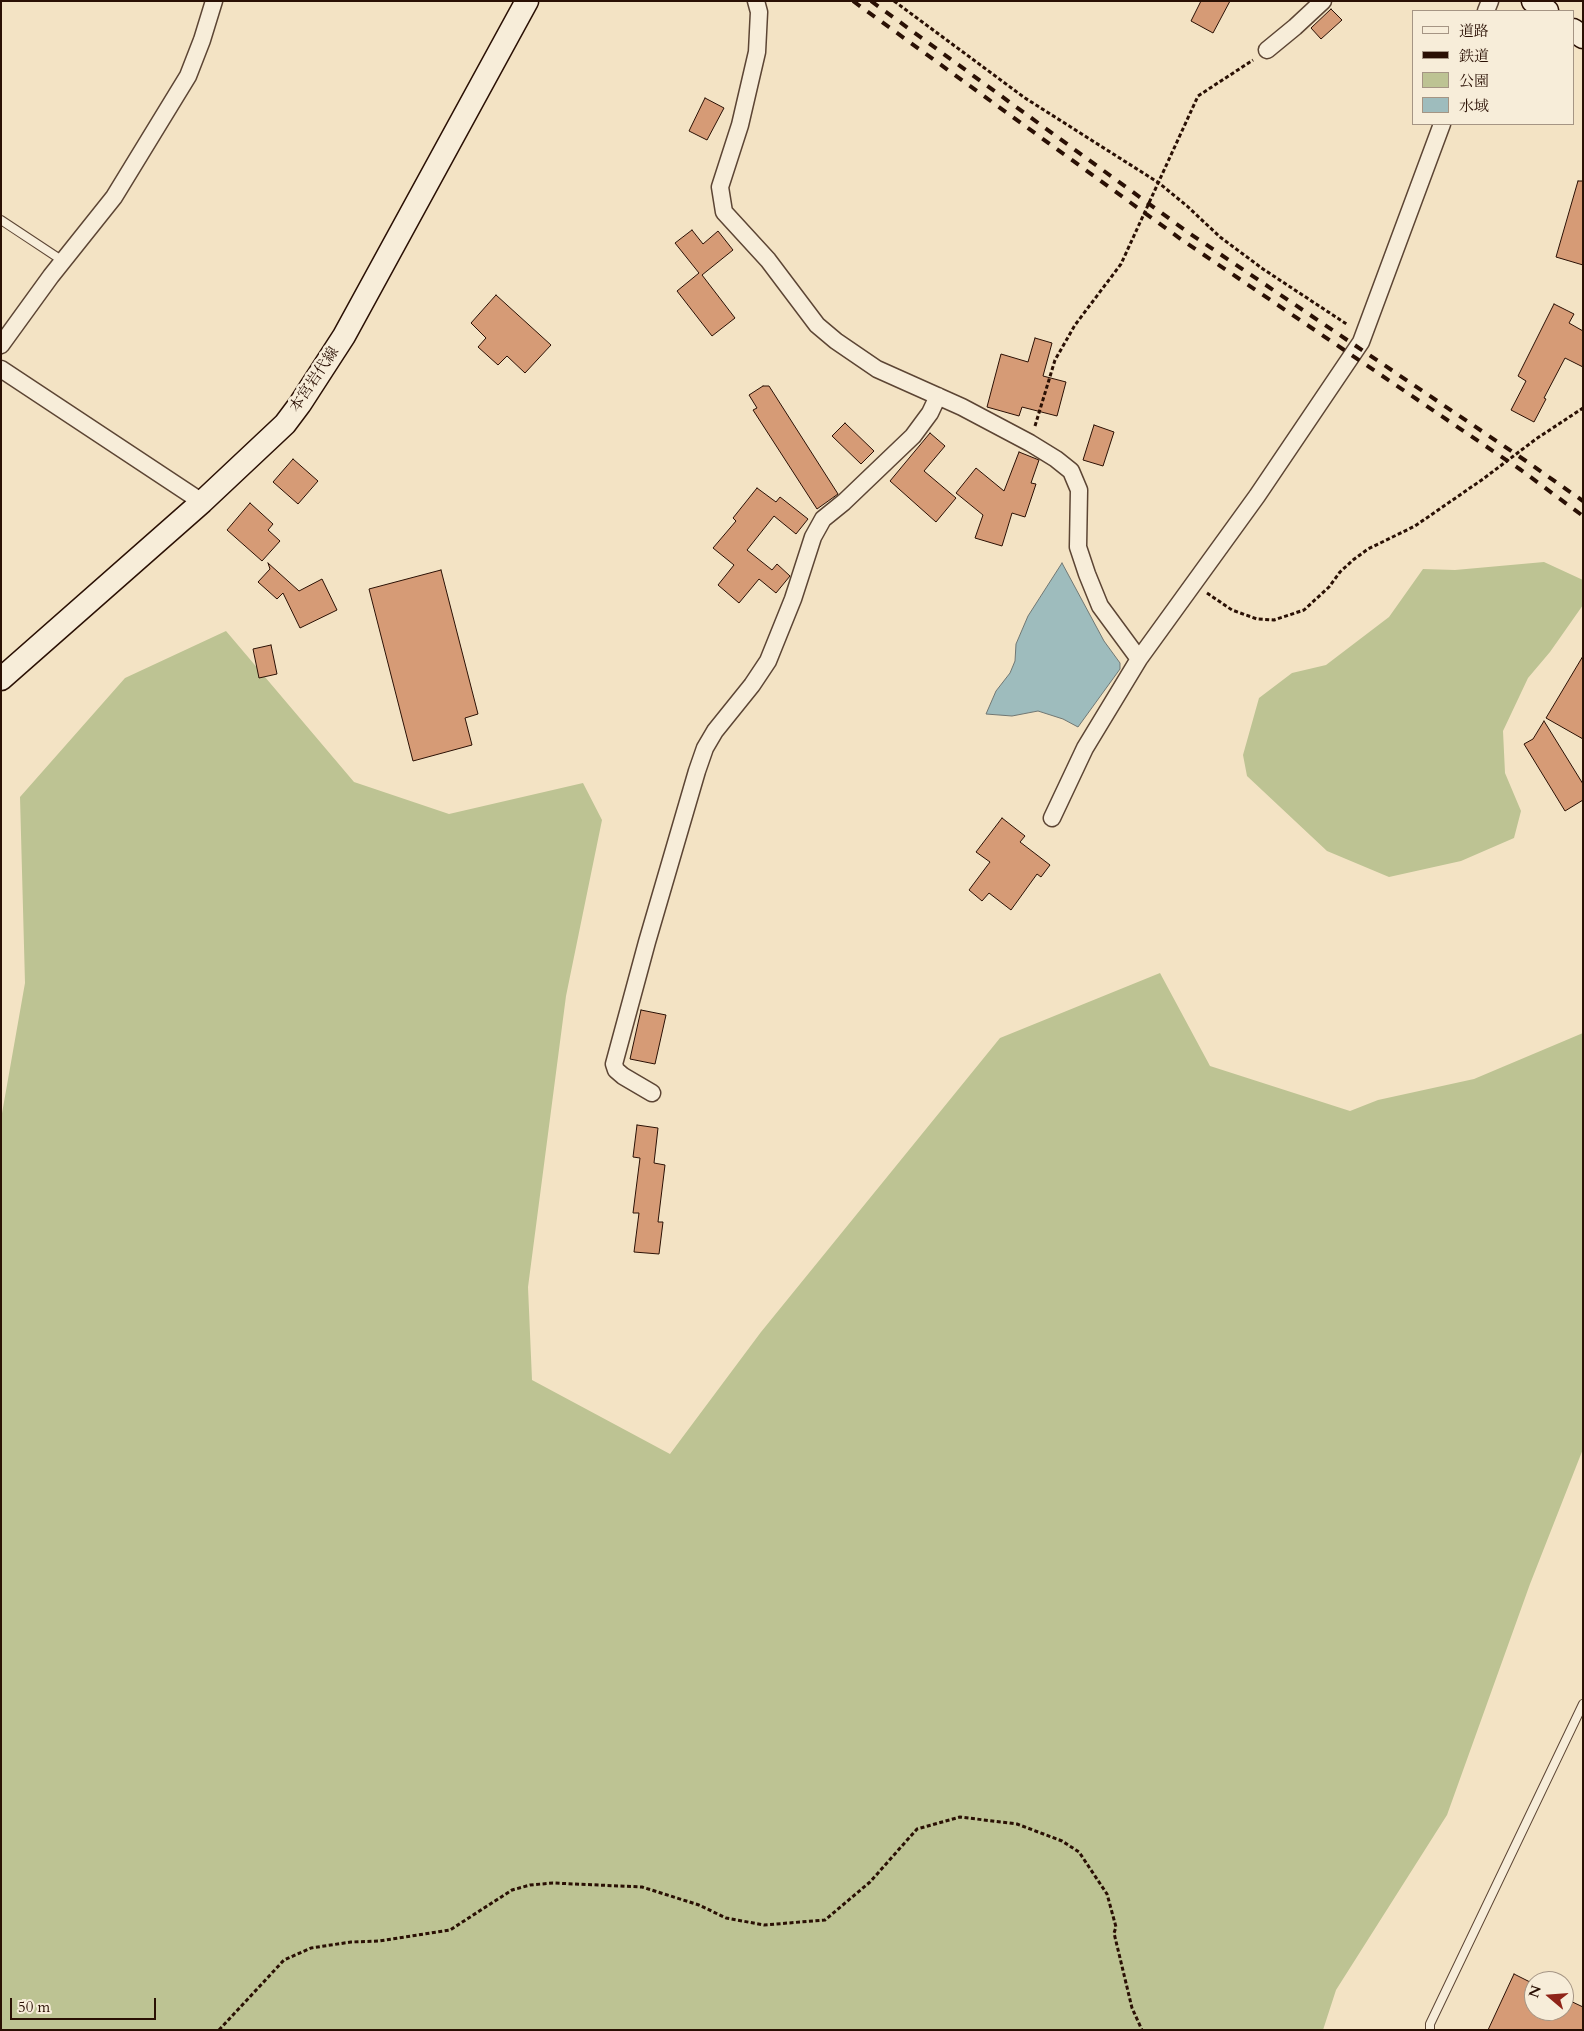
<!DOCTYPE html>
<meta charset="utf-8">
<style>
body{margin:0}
#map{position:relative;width:1584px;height:2031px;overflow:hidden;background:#f3e3c4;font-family:Cardo,"Noto Serif JP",serif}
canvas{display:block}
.frame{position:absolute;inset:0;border:2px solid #2a1004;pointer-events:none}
.legend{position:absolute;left:1412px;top:10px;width:162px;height:115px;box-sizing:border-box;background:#f7edd9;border:1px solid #a59584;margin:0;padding:6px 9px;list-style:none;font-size:15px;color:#2a1004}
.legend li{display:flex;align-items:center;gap:10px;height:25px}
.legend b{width:25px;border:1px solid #a59584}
.north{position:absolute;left:1524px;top:1971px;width:50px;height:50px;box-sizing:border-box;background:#f7edd9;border:1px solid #a59584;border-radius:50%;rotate:288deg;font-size:14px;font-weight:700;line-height:20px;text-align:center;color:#2a1004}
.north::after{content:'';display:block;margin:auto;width:18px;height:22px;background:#8f2418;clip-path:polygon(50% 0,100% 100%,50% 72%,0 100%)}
.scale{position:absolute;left:10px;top:1998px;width:146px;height:22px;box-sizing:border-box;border:2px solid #2a1004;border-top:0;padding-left:6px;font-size:15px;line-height:18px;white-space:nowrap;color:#2a1004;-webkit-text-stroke:4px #f7edd9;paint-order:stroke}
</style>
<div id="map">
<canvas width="1584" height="2031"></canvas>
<div class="frame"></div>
<ul class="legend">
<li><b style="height:6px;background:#f7edd9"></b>道路</li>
<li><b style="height:6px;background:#2a1004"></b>鉄道</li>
<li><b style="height:14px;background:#bdc393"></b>公園</li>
<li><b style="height:14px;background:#9ebcbd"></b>水域</li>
</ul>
<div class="north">N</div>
<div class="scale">50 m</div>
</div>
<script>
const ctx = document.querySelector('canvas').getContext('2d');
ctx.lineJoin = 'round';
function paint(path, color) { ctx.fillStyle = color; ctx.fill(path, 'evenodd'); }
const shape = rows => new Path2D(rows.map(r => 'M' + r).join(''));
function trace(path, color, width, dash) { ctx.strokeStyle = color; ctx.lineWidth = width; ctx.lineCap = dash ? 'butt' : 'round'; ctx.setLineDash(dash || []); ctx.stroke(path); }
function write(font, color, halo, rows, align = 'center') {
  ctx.font = font + ' Cardo,"Noto Serif JP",serif'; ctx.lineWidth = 5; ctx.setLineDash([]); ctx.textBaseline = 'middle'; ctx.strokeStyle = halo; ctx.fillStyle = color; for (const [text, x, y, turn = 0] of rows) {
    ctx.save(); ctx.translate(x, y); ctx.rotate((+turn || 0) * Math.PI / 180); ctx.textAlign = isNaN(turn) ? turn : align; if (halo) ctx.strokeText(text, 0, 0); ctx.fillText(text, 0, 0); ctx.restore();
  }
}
paint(shape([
 [1544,562,1583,580,1583,605,1550,652,1528,678,1503,731,1505,773,1521,811,1514,838,1461,861,1389,877,1327,851,1247,776,1243,755,1259,698,1292,673,1326,665,1389,617,1423,569,1455,570],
 [226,631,354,782,449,814,583,783,602,820,566,996,528,1287,532,1380,670,1454,761,1332,1000,1038,1160,973,1210,1066,1350,1111,1378,1100,1474,1079,1583,1033,1583,1449,1530,1584,1447,1815,1336,1990,1323,2030,1,2030,1,1119,25,983,20,797,125,678]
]), '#bdc393');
const water = shape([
 [1062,563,1104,641,1120,663,1120,669,1078,727,1063,719,1038,711,1012,716,986,714,996,691,1010,673,1015,661,1016,644,1028,616,1062,563]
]);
paint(water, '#9ebcbd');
trace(water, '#707773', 1);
const building = shape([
 [1201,1,1230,1,1213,33,1191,21,1201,1],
 [1331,9,1342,20,1321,39,1311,28,1331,9],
 [705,98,724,108,707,140,689,131,705,98],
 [1578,181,1583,181,1583,265,1556,257,1578,181],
 [692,230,703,244,718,231,733,250,702,275,735,318,712,336,677,291,699,273,675,243,692,230],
 [496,295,551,345,525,373,507,356,498,365,478,347,486,338,471,323,496,295],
 [1554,304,1574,314,1569,323,1583,331,1583,367,1565,358,1544,398,1546,399,1534,422,1511,410,1526,381,1518,376,1554,304],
 [1035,338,1052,343,1043,376,1066,382,1057,416,1022,407,1019,416,987,407,1001,354,1028,362,1035,338],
 [763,386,769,386,838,494,817,509,753,410,757,408,749,395,763,386],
 [845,423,874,451,861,464,832,436,845,423],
 [1094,425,1114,432,1103,466,1083,460,1094,425],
 [930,433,945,446,924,471,956,498,936,522,890,481,930,433],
 [1019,452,1039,460,1031,483,1036,484,1025,517,1012,513,1002,546,975,538,983,515,956,493,976,468,1004,491,1019,452],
 [293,459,318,481,298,504,273,482,293,459],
 [757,488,776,502,780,497,808,519,796,534,774,516,747,550,772,570,777,564,790,576,776,593,759,579,739,603,718,585,734,565,713,548,736,521,733,518,757,488],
 [250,503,273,524,268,530,280,541,262,561,227,530,250,503],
 [268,563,299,591,322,579,337,610,300,628,283,593,277,599,258,582,270,569,268,563],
 [441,570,478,714,465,718,472,745,413,761,369,589,441,570],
 [271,645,277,674,259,678,253,649,271,645],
 [1583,656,1583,739,1546,718,1583,656],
 [1544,721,1583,784,1583,800,1565,811,1524,744,1533,739,1544,721],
 [1002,818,1025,836,1020,842,1050,865,1041,877,1037,874,1011,910,989,893,982,901,969,890,990,862,976,852,1002,818],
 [641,1010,666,1015,655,1064,630,1059,641,1010],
 [637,1125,658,1128,654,1163,665,1165,658,1222,663,1222,659,1254,634,1252,639,1213,633,1213,640,1158,633,1157,637,1125],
 [1514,1974,1534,1984,1534,2011,1564,2011,1564,1998,1583,2007,1583,2030,1488,2030,1514,1974]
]);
paint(building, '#d69b76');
trace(building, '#2a1004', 1);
const lane = shape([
 [1,220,63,261],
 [1430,2030,1430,2024,1583,1704]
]);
const street = shape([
 [756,1,759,12,757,52,740,125,720,187,724,212,768,260,817,325,836,341,877,369,962,407,1030,443,1056,459,1071,471,1079,490,1078,547,1087,574,1100,606,1139,659,1257,496,1361,342,1442,124],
 [1486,11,1490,1],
 [1267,50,1295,27,1323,1],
 [1,345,51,276,114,197,188,76,202,40,214,1],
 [1,369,202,502],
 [1052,818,1085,748,1139,659],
 [652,1093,623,1076,616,1070,614,1064,647,942,697,771,705,748,715,731,752,685,768,661,793,599,813,537,823,519,844,502,913,436,930,413,938,396]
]);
const secondary = shape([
 [1533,1,1547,11],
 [1573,30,1583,37],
 [1,679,202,502,285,424,300,404,344,336,527,1]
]);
trace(lane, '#5c4534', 10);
trace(street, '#5c4534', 19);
trace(secondary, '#2a1004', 25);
trace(shape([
 [894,1,1025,98,1159,183,1187,206,1220,237,1263,269,1348,325],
 [1035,426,1055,360,1075,325,1121,264,1198,96,1253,60],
 [1207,593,1232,610,1257,619,1274,620,1304,610,1329,587,1340,572,1353,560,1368,549,1415,526,1483,479,1536,439,1583,408],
 [219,2030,284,1960,311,1948,351,1942,379,1941,450,1930,512,1890,530,1885,553,1883,642,1887,699,1905,726,1918,764,1925,825,1920,870,1882,917,1829,960,1817,1017,1824,1062,1841,1079,1852,1107,1894,1116,1927,1114,1933,1132,2008,1142,2030]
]), '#2a1004', 3, [4, 2.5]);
trace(lane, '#f7edd9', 8);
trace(street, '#f7edd9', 16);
trace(secondary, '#f7edd9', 22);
trace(shape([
 [853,1,1182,240,1521,470,1583,516],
 [871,1,1189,233,1526,461,1583,501]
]), '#2a1004', 4, [9, 9]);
write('15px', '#2a1004', '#f7edd9', [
 ["本宮岩代線",315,380,-56]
]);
</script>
